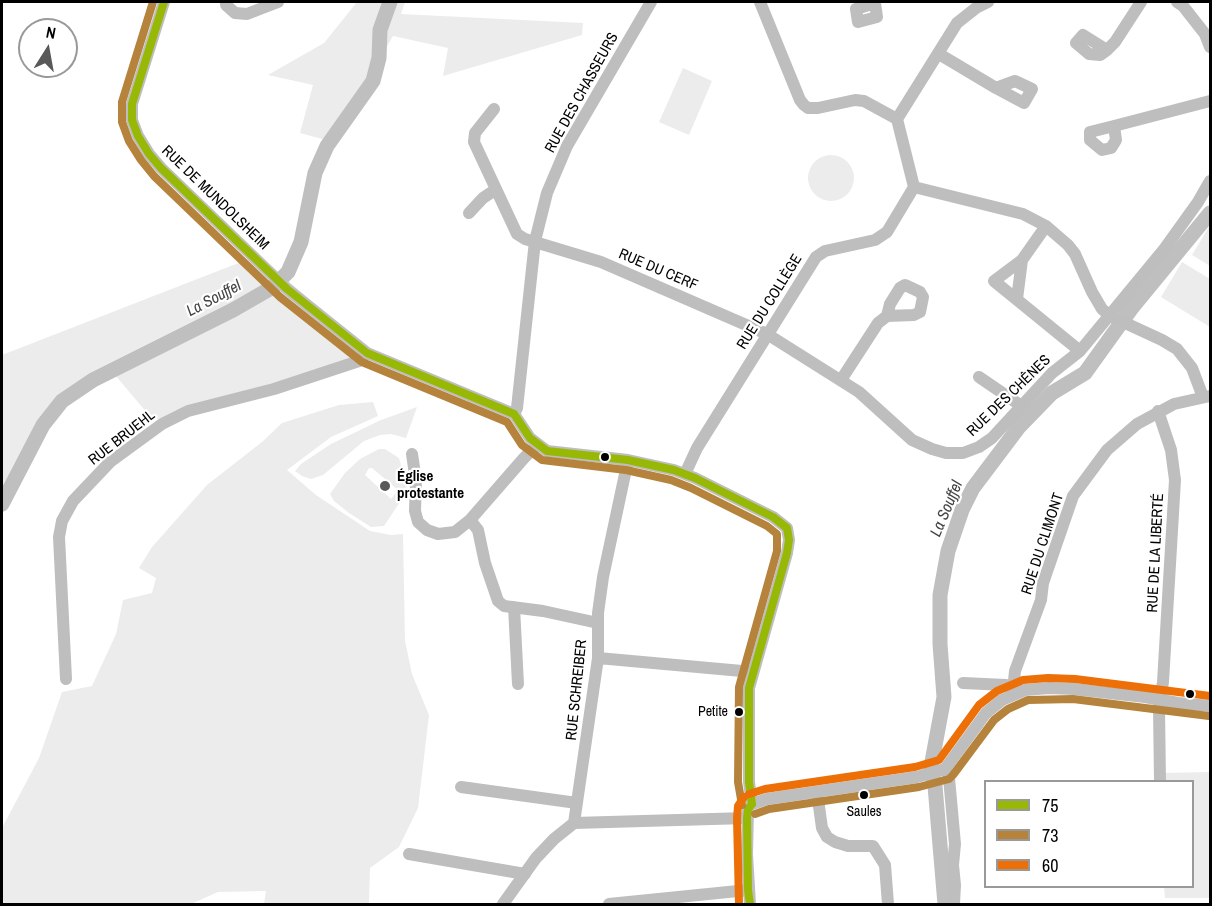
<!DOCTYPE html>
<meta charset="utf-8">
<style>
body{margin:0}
#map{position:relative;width:1212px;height:906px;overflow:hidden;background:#fff;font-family:"Archivo Narrow",sans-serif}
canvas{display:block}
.frame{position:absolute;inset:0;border:3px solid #000;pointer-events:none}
.legend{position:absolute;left:984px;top:780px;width:210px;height:108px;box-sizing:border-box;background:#fff;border:2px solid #999;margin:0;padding:8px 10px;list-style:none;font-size:18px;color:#000}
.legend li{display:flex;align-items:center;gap:12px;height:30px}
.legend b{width:30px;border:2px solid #999}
.north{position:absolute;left:18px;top:18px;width:60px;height:60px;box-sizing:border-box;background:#fff;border:2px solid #999;border-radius:50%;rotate:11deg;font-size:16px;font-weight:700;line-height:24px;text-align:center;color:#000}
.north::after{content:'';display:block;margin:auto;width:21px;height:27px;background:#595959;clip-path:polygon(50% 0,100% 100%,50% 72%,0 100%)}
</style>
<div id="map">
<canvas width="1212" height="906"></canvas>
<div class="frame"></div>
<ul class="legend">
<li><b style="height:8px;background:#97b804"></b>75</li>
<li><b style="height:8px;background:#b5833c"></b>73</li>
<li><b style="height:8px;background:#ec7007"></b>60</li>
</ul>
<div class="north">N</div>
</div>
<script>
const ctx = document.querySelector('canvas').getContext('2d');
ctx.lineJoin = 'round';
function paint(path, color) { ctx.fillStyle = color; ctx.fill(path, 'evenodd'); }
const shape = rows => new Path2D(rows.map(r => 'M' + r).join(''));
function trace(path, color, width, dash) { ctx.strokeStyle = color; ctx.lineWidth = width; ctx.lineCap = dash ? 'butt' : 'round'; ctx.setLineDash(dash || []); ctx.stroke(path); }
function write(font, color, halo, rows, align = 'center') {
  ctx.font = font + ' "Archivo Narrow",sans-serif'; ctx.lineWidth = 4.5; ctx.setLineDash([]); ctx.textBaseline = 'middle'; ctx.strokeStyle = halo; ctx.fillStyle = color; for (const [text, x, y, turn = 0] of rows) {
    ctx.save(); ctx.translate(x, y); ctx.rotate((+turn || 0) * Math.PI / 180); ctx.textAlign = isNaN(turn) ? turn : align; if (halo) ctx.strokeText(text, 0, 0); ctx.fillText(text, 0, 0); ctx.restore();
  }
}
paint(shape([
 [357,2,405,2,401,14,583,23,582,35,443,76,448,48,393,36,354,103,326,140,300,133,313,85,268,75,324,43],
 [683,68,712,81,689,135,659,122],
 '808 178a23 23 0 1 1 46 0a23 23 0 1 1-46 0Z',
 [1210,225,1210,266,1192,255],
 [259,255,368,351,327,375,231,403,153,420,115,375,45,418,2,511,2,355],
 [1182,262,1210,279,1210,327,1161,297],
 [373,402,378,416,331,437,287,470,316,495,370,531,391,535,403,534,405,641,412,674,429,715,418,808,399,847,370,868,369,904,264,904,266,891,218,892,191,904,2,904,2,828,39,758,62,692,92,686,116,634,123,600,152,593,156,578,139,568,152,547,207,485,262,442,282,423,339,405],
 [417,407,406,438,391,434,380,435,364,441,323,475,311,479,302,476,295,471,301,464,331,444,381,420],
 [379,449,385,449,399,458,406,484,406,493,384,526,371,527,349,513,334,501,330,494,345,473,360,459],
 [369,468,372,468,398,490,391,499,365,475],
 [1210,772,1210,898,1165,898,1164,887,1192,886,1192,782,1163,781,1163,773]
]), '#ececec');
trace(shape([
 [2,504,43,425,62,401,93,380,233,310,273,287,288,272,301,242,315,173,327,146,373,81,379,58,380,30,390,2],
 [945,904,935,786,931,767,944,697,940,644,940,595,948,551,962,510,973,488,1019,427,1052,393,1085,373,1131,309,1210,213]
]), '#bfbfbf', 15);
trace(shape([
 [164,2,132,104,132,120,138,136,149,154,161,168,287,289,367,353,514,414,530,438,547,451,628,460,674,470,695,478,773,517,787,528,789,540,787,553,749,688,749,782,752,804],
 [226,2,226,5,235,13,247,14,278,2],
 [760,2,800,100,804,105,808,108,818,108,855,100,864,101,897,119,957,23,976,8,988,2],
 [874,2,875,3,877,17,858,22,856,9,875,3],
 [1177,2,1183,6,1205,34,1210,47],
 [1107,50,1083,35,1076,43,1089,54,1100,55,1107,50,1115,42,1141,2],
 [939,54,996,88,1024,103,1032,89,1015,81,996,88],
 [494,109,475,133,474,142,517,234,525,239,601,262,767,334,859,392,912,440,932,449,946,453,963,453,979,447,992,438,1052,373,1080,351,1165,248,1198,202,1210,181],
 [1114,126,1116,140,1111,148,1102,150,1090,140,1090,132,1114,126,1210,101],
 [914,187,1023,214,1046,226,1068,245,1075,254,1092,292,1102,309,1110,316,1162,340,1177,349,1192,368,1203,397],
 [469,213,483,198,495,190],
 [1046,226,1022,260,994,281,1080,351],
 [1017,299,1022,260],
 [979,377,1020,405],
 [841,380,878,323,887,316,914,315,920,312,923,297,920,292,905,285,900,288,890,304,887,316],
 [1158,411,1171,450,1175,480,1163,682,1159,708,1160,782],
 [514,414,517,408,535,241,547,193,567,146,651,2],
 [412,454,416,481,415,511,418,522,427,530,438,534,455,532,470,520,524,458,537,445],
 [685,474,697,448,816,257,825,251,875,240,887,232,914,187,897,119],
 [470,520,478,530,485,563,498,601,504,606,543,611,598,623],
 [514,607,518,684],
 [598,658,753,672],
 [66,679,59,537,62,521,73,501,110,462,162,424,188,411,274,389,359,361,367,353],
 [963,683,1006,685,1018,692],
 [1018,692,1014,681,1015,671,1041,600,1043,583,1073,496,1107,450,1137,424,1174,404,1210,396],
 [945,769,949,778,955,844,953,865,955,885,954,904],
 [461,787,577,803],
 [817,792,822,828,827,837,835,842,848,846,873,846,885,865,888,904],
 [752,804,767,799,917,777,945,769,986,713,1002,700,1025,690,1049,688,1074,689,1145,697,1178,703,1210,706],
 [748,810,747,854,750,904],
 [574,823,747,818],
 [409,854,525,874],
 [503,904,536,858,554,839,574,823,598,658,598,613,603,577,628,460],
 [609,904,748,890]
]), '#bebebe', 12);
trace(shape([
 [164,2,132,104,132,120,138,136,149,154,161,168,287,289,367,353,514,414,530,438,547,451,628,460,674,470,695,478,773,517,787,528,789,540,787,553,749,688,749,782,752,804],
 [750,904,748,890,747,818,748,809,752,804]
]), '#97b804', 8);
trace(shape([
 [153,2,122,102,122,122,129,141,141,160,154,176,280,297,362,362,507,422,522,445,542,460,626,470,671,480,691,488,767,526,777,534,777,551,739,687,738,782,742,805],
 [755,814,769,809,919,787,949,779,953,775,994,720,1008,709,1028,700,1073,699,1209,716]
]), '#b5833c', 8);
trace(shape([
 [749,794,765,789,915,767,939,760,979,705,997,691,1023,680,1048,678,1075,679,1210,696],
 [739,904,737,818,738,806,744,797]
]), '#ec7007', 8);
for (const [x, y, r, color] of [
 [605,457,5,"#000"],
 [385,486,6,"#595959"],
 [1190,694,5,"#000"],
 [739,712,5,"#000"],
 [864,795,5,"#000"]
]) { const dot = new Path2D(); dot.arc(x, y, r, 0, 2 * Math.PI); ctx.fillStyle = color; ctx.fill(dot); trace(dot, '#fff', 2); }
write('14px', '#000', '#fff', [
 ["Petite",728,712],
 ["Saules",864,812,"center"]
], 'right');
write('15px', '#000', '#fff', [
 ["RUE DES CHASSEURS",582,93,-61],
 ["RUE DE MUNDOLSHEIM",215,198,44],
 ["RUE DU CERF",658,270,23],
 ["RUE DU COLLÈGE",770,302,-58],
 ["RUE DES CHÊNES",1009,396,-44],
 ["RUE BRUEHL",122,438,-38],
 ["RUE DU CLIMONT",1043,544,-72],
 ["RUE DE LA LIBERTÉ",1156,553,-87],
 ["RUE SCHREIBER",577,690,-84]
]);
write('bold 15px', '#000', '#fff', [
 ["Église",397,477],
 ["protestante",397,494]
], 'left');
write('italic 16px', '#444', '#fff', [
 ["La Souffel",214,299,-28],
 ["La Souffel",947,509,-67]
]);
</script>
